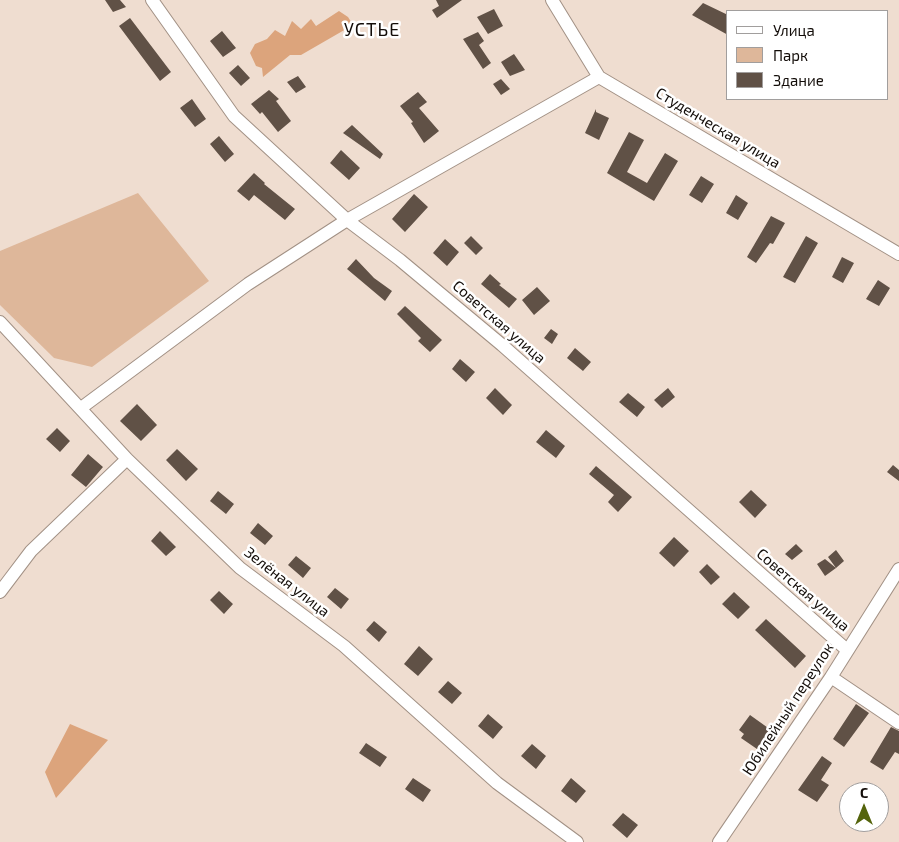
<!DOCTYPE html>
<meta charset="utf-8">
<style>
body{margin:0}
#map{position:relative;width:899px;height:842px;overflow:hidden;background:#efddd0;font-family:"Exo 2",sans-serif}
canvas{display:block}
.legend{position:absolute;left:726px;top:10px;width:162px;height:90px;box-sizing:border-box;background:#fff;border:1px solid #a19e9d;margin:0;padding:6px 9px;list-style:none;font-size:15px;color:#130d09}
.legend li{display:flex;align-items:center;gap:10px;height:25px}
.legend b{width:25px;border:1px solid #a19e9d}
.north{position:absolute;left:839px;top:782px;width:50px;height:50px;box-sizing:border-box;background:#fff;border:1px solid #a19e9d;border-radius:50%;rotate:0deg;font-size:14px;font-weight:700;line-height:20px;text-align:center;color:#130d09}
.north::after{content:'';display:block;margin:auto;width:18px;height:22px;background:#54640c;clip-path:polygon(50% 0,100% 100%,50% 72%,0 100%)}
</style>
<div id="map">
<canvas width="899" height="842"></canvas>
<ul class="legend">
<li><b style="height:6px;background:#fff"></b>Улица</li>
<li><b style="height:14px;background:#deb79a"></b>Парк</li>
<li><b style="height:14px;background:#605146"></b>Здание</li>
</ul>
<div class="north">С</div>
</div>
<script>
const ctx = document.querySelector('canvas').getContext('2d');
ctx.lineJoin = 'round';
function paint(path, color) { ctx.fillStyle = color; ctx.fill(path, 'evenodd'); }
const shape = rows => new Path2D(rows.map(r => 'M' + r).join(''));
function trace(path, color, width, dash) { ctx.strokeStyle = color; ctx.lineWidth = width; ctx.lineCap = dash ? 'butt' : 'round'; ctx.setLineDash(dash || []); ctx.stroke(path); }
function write(font, color, halo, rows, align = 'center') {
  ctx.font = font + ' "Exo 2",sans-serif'; ctx.lineWidth = 5; ctx.setLineDash([]); ctx.textBaseline = 'middle'; ctx.strokeStyle = halo; ctx.fillStyle = color; for (const [text, x, y, turn = 0] of rows) {
    ctx.save(); ctx.translate(x, y); ctx.rotate((+turn || 0) * Math.PI / 180); ctx.textAlign = isNaN(turn) ? turn : align; if (halo) ctx.strokeText(text, 0, 0); ctx.fillText(text, 0, 0); ctx.restore();
  }
}
paint(shape([
 [138,193,209,281,92,367,54,358,0,305,0,251]
]), '#deb79a');
paint(shape([
 [339,11,348,17,353,25,301,55,290,55,263,77,262,68,256,66,250,53,255,44,267,39,275,30,285,36,292,21,301,29,311,19,316,26],
 [70,724,108,740,56,798,45,772]
]), '#dca47c');
paint(shape([
 [105,0,120,0,126,7,113,12],
 [436,0,462,0,437,18,432,10,439,6],
 [703,3,728,15,728,35,692,15],
 [494,9,503,26,488,34,477,17],
 [130,18,171,72,160,81,119,26],
 [222,31,236,48,223,57,210,41],
 [478,32,484,41,479,45,491,63,483,69,463,39],
 [514,54,525,70,510,76,501,62],
 [238,65,250,78,241,86,229,73],
 [298,76,306,87,296,93,287,82],
 [501,79,510,89,501,95,493,84],
 [269,90,279,99,276,101,291,121,278,132,262,112,260,114,251,104],
 [418,92,427,102,419,108,439,131,424,143,411,123,413,122,400,106],
 [192,99,206,119,195,127,180,108],
 [596,109,596,112,609,118,599,140,585,133],
 [352,125,383,154,380,159,343,133],
 [629,132,644,140,627,172,647,183,665,153,678,161,654,201,607,173],
 [219,136,234,154,225,162,210,144],
 [341,150,360,168,349,180,330,163],
 [254,173,265,183,264,184,295,209,285,220,254,195,249,201,237,191],
 [701,176,714,184,702,203,689,195],
 [414,194,428,207,405,232,392,219],
 [736,195,748,203,738,220,726,213],
 [771,216,785,223,773,244,770,243,756,263,747,257],
 [471,236,483,248,476,255,464,243],
 [806,236,818,243,795,283,783,277],
 [445,239,459,252,447,266,433,253],
 [842,257,854,263,843,283,832,277],
 [356,259,374,278,392,291,385,301,347,269],
 [490,274,501,284,499,285,517,299,509,308,481,284],
 [878,280,890,288,879,306,866,299],
 [537,287,550,301,534,315,522,300],
 [405,306,442,340,430,352,418,341,421,338,397,314],
 [551,329,558,334,552,344,544,338],
 [575,348,591,362,583,371,567,358],
 [460,359,475,372,466,382,452,369],
 [495,388,512,405,503,415,486,398],
 [668,388,675,397,662,408,654,400],
 [628,393,645,407,637,417,619,402],
 [137,404,157,425,141,441,120,421],
 [57,428,70,441,60,452,46,439],
 [546,430,565,446,556,458,536,442],
 [177,449,198,469,186,481,166,460],
 [88,454,103,467,86,487,71,475],
 [893,465,899,470,899,481,887,472],
 [596,466,632,497,618,512,608,502,614,495,589,474],
 [751,490,767,505,755,518,739,502],
 [218,491,234,504,226,514,210,501],
 [258,523,273,536,265,545,250,533],
 [160,531,176,547,166,556,151,541],
 [674,537,689,551,674,567,659,553],
 [796,544,803,551,792,560,785,554],
 [836,550,844,561,836,568,828,557],
 [296,556,311,568,303,578,288,565],
 [825,559,836,568,825,576,817,564],
 [707,564,720,577,711,585,699,572],
 [335,588,349,599,341,609,327,597],
 [219,591,233,604,224,614,210,600],
 [734,592,750,607,738,619,722,604],
 [766,619,806,656,795,668,755,630],
 [374,621,387,632,379,642,366,630],
 [419,646,433,659,418,676,404,664],
 [448,681,462,693,452,704,438,692],
 [856,704,869,713,844,747,833,739],
 [488,714,503,727,493,739,478,726],
 [750,715,771,730,757,749,741,738,744,734,739,730],
 [891,727,899,731,899,754,895,752,883,770,870,762],
 [366,743,387,757,380,767,359,753],
 [532,744,546,756,536,769,521,756],
 [822,756,832,763,821,780,829,785,817,802,798,790],
 [413,778,431,790,423,802,405,789],
 [571,778,586,791,576,803,561,791],
 [623,813,638,825,627,838,612,825]
]), '#605146');
const minor = shape([
 [152,0,234,116,347,220,400,260,502,345,847,650],
 [552,0,599,77,899,254],
 [0,322,127,459,240,568,344,646,497,783,577,842],
 [81,408,248,284,347,220,599,77],
 [0,592,31,551,127,459],
 [831,677,899,723],
 [719,842,831,677,899,569]
]);
trace(minor, '#a29185', 14);
trace(minor, '#fff', 12);
write('15px', '#130d09', '#fff', [
 ["Студенческая улица",718,128,31],
 ["Советская улица",499,322,41],
 ["Зелёная улица",287,582,38],
 ["Советская улица",803,590,41],
 ["Юбилейный переулок",788,709,-57]
]);
ctx.letterSpacing = '1px';
write('18px', '#130d09', '#fff', [
 ["УСТЬЕ",372,30]
]);
ctx.letterSpacing = '0px';
</script>
